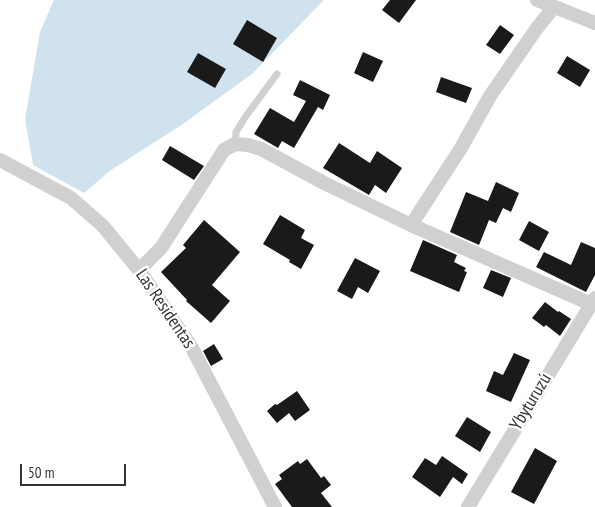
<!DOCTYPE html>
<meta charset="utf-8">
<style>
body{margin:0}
#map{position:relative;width:595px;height:507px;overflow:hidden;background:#fff;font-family:"PT Sans Narrow",sans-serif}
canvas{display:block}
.scale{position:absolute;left:20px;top:464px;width:106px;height:22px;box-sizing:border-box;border:2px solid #333;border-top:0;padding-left:6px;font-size:15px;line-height:18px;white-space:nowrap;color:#333;-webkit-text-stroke:4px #fff;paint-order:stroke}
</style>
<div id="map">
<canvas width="595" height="507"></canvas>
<div class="scale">50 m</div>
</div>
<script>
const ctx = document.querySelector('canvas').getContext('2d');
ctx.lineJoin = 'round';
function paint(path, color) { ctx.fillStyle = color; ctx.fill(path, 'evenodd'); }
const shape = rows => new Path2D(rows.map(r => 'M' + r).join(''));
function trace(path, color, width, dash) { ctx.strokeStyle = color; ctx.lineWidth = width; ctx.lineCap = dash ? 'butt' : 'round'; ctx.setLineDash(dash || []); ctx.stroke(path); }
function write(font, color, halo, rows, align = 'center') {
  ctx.font = font + ' "PT Sans Narrow",sans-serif'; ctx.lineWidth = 5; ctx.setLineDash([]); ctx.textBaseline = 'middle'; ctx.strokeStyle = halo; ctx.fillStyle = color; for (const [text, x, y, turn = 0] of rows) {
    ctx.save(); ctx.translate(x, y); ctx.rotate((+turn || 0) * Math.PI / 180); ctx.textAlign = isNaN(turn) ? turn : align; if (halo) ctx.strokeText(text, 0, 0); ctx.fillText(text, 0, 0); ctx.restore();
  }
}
paint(shape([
 [54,0,324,0,252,74,180,126,111,170,84,193,33,165,25,119,40,32]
]), '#cfe2ee');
paint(shape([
 [390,0,416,0,399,23,382,10],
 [247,20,277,38,263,62,233,44],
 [500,25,514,35,500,54,486,45],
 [363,52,383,61,373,82,354,73],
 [198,53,226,69,215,88,187,72],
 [567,56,590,70,580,87,557,73],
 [441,77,472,88,466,103,436,92],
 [300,80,330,95,323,110,318,107,294,148,282,141,278,148,254,134,270,108,294,122,306,101,293,95],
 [339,143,370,163,377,151,402,168,386,193,375,185,369,195,323,168],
 [170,146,204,166,194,180,162,160],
 [496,182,519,193,511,212,503,208,496,223,489,220,479,245,450,232,466,192,488,201],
 [280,215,305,230,301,238,314,245,301,269,289,262,290,260,263,244],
 [204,220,240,252,212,285,230,301,211,323,186,301,187,300,161,272,186,248,183,245],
 [529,221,549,232,539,251,519,240],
 [423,240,457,255,454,262,466,268,464,271,467,272,459,292,410,271],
 [581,242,595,248,595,275,586,292,536,267,544,252,571,265],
 [355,258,380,271,368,293,358,287,352,299,337,291],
 [491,270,511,278,503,297,483,288],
 [545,302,558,312,559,311,571,319,560,336,546,325,544,327,532,318],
 [214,344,223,359,211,366,203,351],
 [514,353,530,360,511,402,486,391,494,371,503,375],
 [297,391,310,410,295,421,289,413,277,423,267,411,275,404,277,405],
 [467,417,491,432,480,452,455,436],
 [535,448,557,461,534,504,511,492],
 [442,456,468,474,462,484,453,477,440,497,412,477,425,458,436,465],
 [307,459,321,478,324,476,331,485,321,493,332,507,292,507,275,484,282,479,279,475,298,461,300,464]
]), '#1a1a1a');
trace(shape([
 [235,144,236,132,246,116,277,74]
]), '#d0d0d0', 7);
trace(shape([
 [537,0,595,23],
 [0,160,71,198,103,226,139,270,192,348,275,507],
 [411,225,461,148,490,96,537,28,554,7],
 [139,270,161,248,224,150,235,144,248,145,261,149,326,184,411,225,591,304],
 [468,507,595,298]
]), '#d0d0d0', 14);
write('18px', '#333', '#fff', [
 ["Las Residentas",165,309,56],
 ["Ybyturuzú",531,402,-59]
]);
</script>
